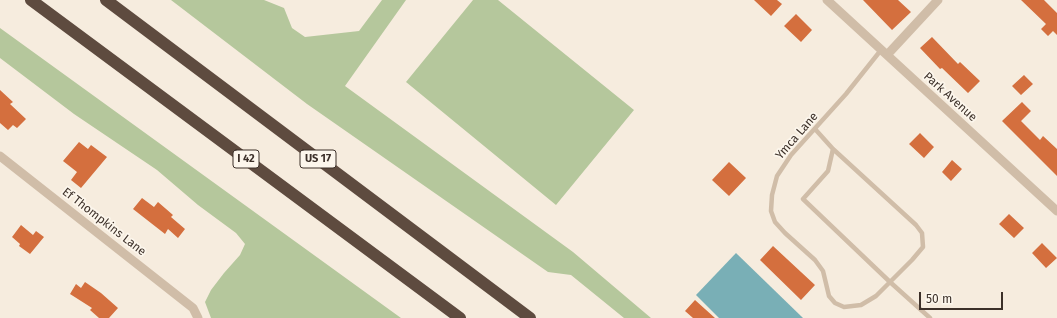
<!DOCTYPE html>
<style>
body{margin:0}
#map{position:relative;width:1057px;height:318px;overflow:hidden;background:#f6ecde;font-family:"Fira Sans",sans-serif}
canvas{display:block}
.scale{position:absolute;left:919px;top:292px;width:84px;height:18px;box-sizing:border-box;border:2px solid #3c3029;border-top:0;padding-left:5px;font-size:12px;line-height:14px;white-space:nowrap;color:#3c3029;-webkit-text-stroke:3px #fcf6ec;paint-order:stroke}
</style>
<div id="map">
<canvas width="1057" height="318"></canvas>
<div class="scale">50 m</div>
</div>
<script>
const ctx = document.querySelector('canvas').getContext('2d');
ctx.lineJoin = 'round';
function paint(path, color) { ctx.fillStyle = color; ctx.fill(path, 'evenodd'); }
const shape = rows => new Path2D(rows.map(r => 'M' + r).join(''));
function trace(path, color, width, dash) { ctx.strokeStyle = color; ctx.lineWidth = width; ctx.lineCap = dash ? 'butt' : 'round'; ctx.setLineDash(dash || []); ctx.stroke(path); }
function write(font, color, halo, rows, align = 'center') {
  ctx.font = font + ' "Fira Sans",sans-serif'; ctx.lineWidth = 3.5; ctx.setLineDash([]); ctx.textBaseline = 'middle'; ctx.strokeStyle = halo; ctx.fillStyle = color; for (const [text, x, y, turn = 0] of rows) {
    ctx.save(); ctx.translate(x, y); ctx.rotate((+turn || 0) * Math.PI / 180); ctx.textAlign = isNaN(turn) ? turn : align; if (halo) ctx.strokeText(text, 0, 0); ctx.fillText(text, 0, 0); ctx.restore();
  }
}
paint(shape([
 [171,0,264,0,284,8,292,28,305,37,359,31,382,0,406,0,345,86,573,252,651,318,624,318,571,275,548,272,307,104],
 [473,0,498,0,634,110,556,205,406,82],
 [0,28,401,318,211,318,205,302,211,290,224,273,240,255,245,244,236,233,198,205,157,170,74,114,0,58]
]), '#b5c79c');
paint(shape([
 [736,253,803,318,719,318,696,295]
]), '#79afb6');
paint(shape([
 [754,0,777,0,782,4,771,16],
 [863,0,898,0,911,12,892,30],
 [1021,0,1044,0,1057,13,1057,35,1053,31,1048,36,1041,29,1046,24],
 [796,14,812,30,801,42,784,26],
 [932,37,958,64,960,62,980,81,968,93,942,68,940,69,920,48],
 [1024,75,1033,84,1021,95,1012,86],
 [0,90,13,102,10,104,26,119,17,128,13,125,8,130,0,123],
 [1022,102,1031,111,1021,121,1040,140,1043,136,1057,149,1057,176,1002,121],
 [920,133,934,147,924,158,909,144],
 [79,142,88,149,91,145,107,157,81,188,71,180,77,172,63,161],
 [952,160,962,169,951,181,942,172],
 [729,162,746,178,729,196,712,180],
 [142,198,154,207,158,202,173,215,171,217,185,229,178,238,168,229,165,234,133,209],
 [1009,214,1024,228,1014,238,999,224],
 [21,225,33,235,36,231,44,237,30,254,19,246,20,244,12,237],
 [1042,243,1057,258,1046,268,1032,253],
 [773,246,815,285,801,300,760,260],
 [85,282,101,293,118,308,109,318,99,318,90,310,92,308,70,294,76,284,81,288],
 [695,300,715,318,693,318,685,311]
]), '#d46f3e');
trace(shape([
 [881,50,846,94,791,155,777,176,772,195,771,211,775,222,785,233,815,260,823,271,829,296,835,303,844,307,861,305,876,296,890,282,930,318],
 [815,129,833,149,916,225,922,233,923,247,912,260,890,282,803,199,828,171,833,149]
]), '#d0bda8', 4.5);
trace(shape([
 [827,0,1057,211],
 [887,55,938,0],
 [0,156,193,308,198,318]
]), '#d0bda8', 9);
trace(shape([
 [31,0,460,318],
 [106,0,530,318]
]), '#5e4b3f', 12);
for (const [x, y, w] of [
 [246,159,26],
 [318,159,36]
]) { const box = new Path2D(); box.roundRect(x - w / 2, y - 9, w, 18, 3); ctx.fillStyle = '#fcf6ec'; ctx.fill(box); trace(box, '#3c3029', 1); }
write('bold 11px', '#3c3029', null, [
 ["I 42",246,159],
 ["US 17",318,159]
]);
write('12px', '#3c3029', '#fcf6ec', [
 ["Park Avenue",950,97,42],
 ["Ymca Lane",797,136,-49],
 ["Ef Thompkins Lane",104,222,38]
]);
</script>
